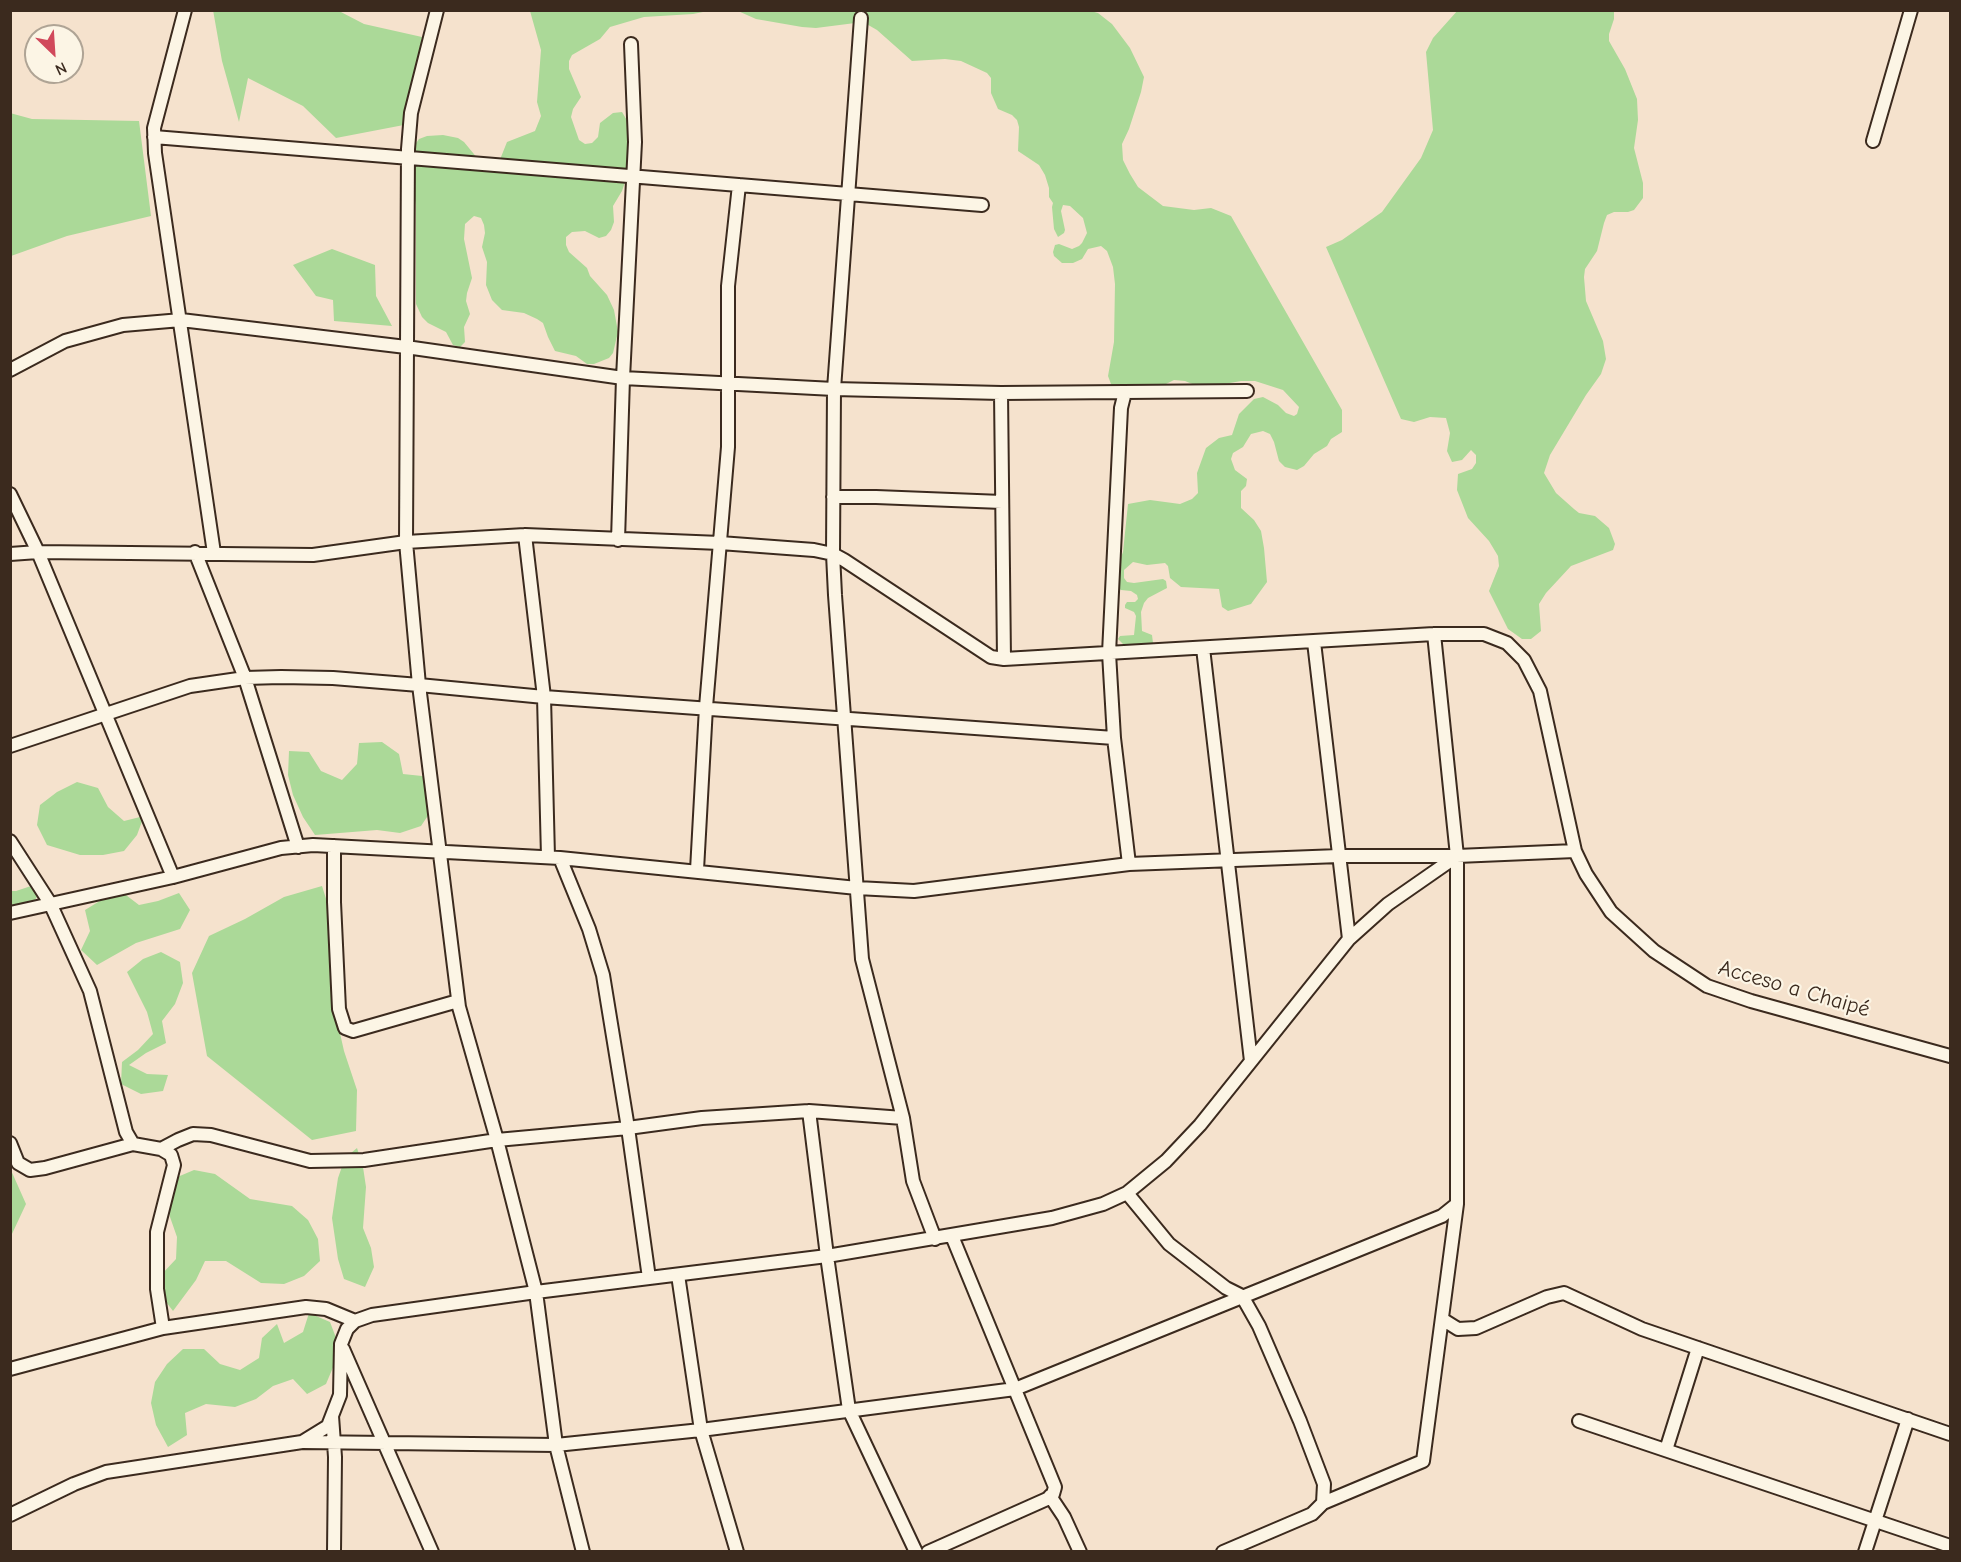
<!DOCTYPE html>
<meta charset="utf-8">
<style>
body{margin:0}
#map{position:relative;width:1961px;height:1562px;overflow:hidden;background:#f5e2cd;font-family:"Comic Neue",sans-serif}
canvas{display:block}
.frame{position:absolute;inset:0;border:12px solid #3b2a1e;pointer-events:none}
.north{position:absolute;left:24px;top:24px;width:60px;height:60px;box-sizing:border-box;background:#fcf5e5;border:2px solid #afa495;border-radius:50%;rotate:155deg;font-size:16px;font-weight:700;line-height:24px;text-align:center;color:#3b2a1e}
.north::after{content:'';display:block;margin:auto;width:21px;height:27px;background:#d1495b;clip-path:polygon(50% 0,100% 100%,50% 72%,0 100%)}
</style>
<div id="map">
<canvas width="1961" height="1562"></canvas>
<div class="frame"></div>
<div class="north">N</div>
</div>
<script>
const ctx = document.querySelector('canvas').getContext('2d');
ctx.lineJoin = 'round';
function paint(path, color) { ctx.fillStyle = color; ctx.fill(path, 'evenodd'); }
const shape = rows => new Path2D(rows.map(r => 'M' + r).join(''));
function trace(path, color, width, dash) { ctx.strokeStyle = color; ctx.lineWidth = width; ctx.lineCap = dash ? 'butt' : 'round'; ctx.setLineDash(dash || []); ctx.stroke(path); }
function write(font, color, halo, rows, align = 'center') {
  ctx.font = font + ' "Comic Neue",sans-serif'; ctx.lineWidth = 4.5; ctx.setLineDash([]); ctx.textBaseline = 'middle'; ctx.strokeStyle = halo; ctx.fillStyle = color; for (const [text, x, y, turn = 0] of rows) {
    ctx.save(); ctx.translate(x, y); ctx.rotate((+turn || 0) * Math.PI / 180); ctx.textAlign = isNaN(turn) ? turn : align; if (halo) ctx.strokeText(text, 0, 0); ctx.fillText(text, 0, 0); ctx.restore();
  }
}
paint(shape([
 [213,10,339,11,364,24,422,37,409,124,336,138,303,106,248,78,239,122,222,61],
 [1087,10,1098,13,1112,24,1130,48,1144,77,1141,92,1129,129,1122,144,1123,160,1130,174,1138,187,1163,206,1194,210,1211,208,1231,216,1342,410,1342,432,1331,439,1327,446,1314,454,1304,466,1297,470,1285,467,1279,461,1274,442,1270,434,1263,431,1251,434,1243,447,1233,453,1231,459,1235,470,1247,479,1246,486,1241,491,1241,508,1254,520,1261,531,1264,548,1267,582,1251,604,1228,611,1222,607,1219,589,1181,587,1170,578,1168,566,1165,563,1147,565,1133,562,1124,570,1124,578,1127,582,1134,583,1163,579,1166,581,1167,588,1148,598,1144,603,1141,612,1142,631,1152,635,1153,643,1126,647,1118,639,1120,636,1134,635,1136,616,1134,612,1125,608,1125,605,1127,602,1135,602,1138,599,1137,595,1131,591,1121,590,1118,588,1116,570,1123,552,1128,504,1150,500,1180,504,1192,499,1198,493,1197,473,1206,448,1219,438,1232,435,1239,414,1254,399,1263,397,1278,405,1286,413,1294,416,1297,414,1299,407,1283,390,1255,381,1241,381,1202,388,1185,381,1174,380,1142,396,1114,392,1108,376,1114,342,1115,284,1113,267,1107,251,1101,246,1088,249,1082,259,1073,263,1062,263,1054,256,1053,252,1055,245,1059,244,1072,249,1079,246,1082,243,1087,233,1083,218,1070,206,1063,205,1061,211,1065,230,1064,233,1058,237,1054,229,1052,207,1053,203,1049,197,1049,188,1045,175,1039,165,1018,151,1019,127,1017,120,1012,115,998,109,991,93,991,78,987,73,961,61,945,59,912,61,877,30,863,22,816,28,802,27,756,19,738,11],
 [1458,10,1614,11,1614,19,1609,34,1609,41,1625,69,1637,99,1638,120,1634,148,1643,183,1643,198,1634,210,1628,212,1614,212,1607,215,1604,223,1597,251,1585,269,1584,277,1586,301,1603,341,1606,359,1601,374,1586,395,1550,455,1544,473,1556,493,1574,509,1579,513,1595,516,1609,528,1615,544,1613,550,1571,566,1546,593,1539,604,1541,631,1531,639,1522,639,1508,629,1489,591,1499,566,1498,556,1489,541,1468,518,1457,490,1458,474,1472,469,1476,463,1476,455,1471,450,1462,460,1452,462,1447,451,1450,433,1446,418,1430,417,1414,422,1401,419,1326,247,1342,240,1382,212,1421,158,1433,130,1426,52,1433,38],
 [530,11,708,11,693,14,644,17,610,27,600,39,572,55,569,61,569,69,581,97,573,109,571,117,579,140,585,144,592,143,598,137,600,123,613,113,622,112,634,132,627,162,625,182,622,191,613,206,614,222,611,230,606,236,599,238,585,231,572,232,566,237,566,245,569,252,587,268,590,276,607,295,614,310,618,332,613,353,609,358,594,364,587,364,576,356,555,351,548,337,543,323,537,319,524,313,502,310,492,300,486,285,487,262,482,247,485,233,484,225,481,218,474,216,465,224,464,239,472,278,467,293,466,301,470,314,464,327,465,342,460,347,453,345,446,332,428,323,422,317,416,304,416,205,411,176,414,146,419,139,427,136,443,135,458,138,464,142,478,159,499,162,507,142,535,131,541,116,537,102,541,50],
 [10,113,32,119,139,121,151,216,67,236,11,256],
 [332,249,375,265,376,296,392,326,334,321,333,300,316,296,293,265],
 [382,742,399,754,403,774,422,776,439,788,433,808,421,826,400,833,377,830,315,835,303,817,293,795,288,775,289,751,309,752,321,771,342,780,357,764,359,743],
 [77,782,98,788,108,807,124,821,144,816,137,835,124,851,103,855,80,855,47,845,37,825,40,805,57,792],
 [31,886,38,895,32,905,11,912,11,891,16,891],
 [322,886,335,927,335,1011,344,1051,357,1090,356,1131,312,1140,207,1056,192,973,209,936,245,919,284,897],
 [122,892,139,905,158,901,179,893,190,910,180,929,136,943,97,965,81,950,90,931,85,910,103,899],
 [161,952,180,962,183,983,175,1004,162,1021,166,1043,146,1053,129,1065,147,1074,168,1075,163,1091,141,1094,121,1084,122,1062,138,1050,153,1034,147,1012,127,972,143,959],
 [357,1148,363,1167,366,1187,363,1228,371,1248,374,1267,365,1287,344,1279,338,1259,332,1218,338,1178,345,1158],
 [10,1168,26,1204,11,1236,10,1236],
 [194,1170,215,1174,250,1199,292,1206,308,1220,318,1239,320,1261,304,1276,284,1284,261,1283,226,1261,205,1261,196,1280,173,1311,160,1294,162,1274,176,1259,177,1237,170,1217,166,1197,175,1178],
 [309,1313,330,1322,338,1343,334,1365,326,1384,307,1394,293,1379,273,1386,256,1399,235,1407,206,1404,185,1413,187,1435,168,1447,156,1425,151,1403,155,1382,167,1364,183,1349,204,1349,220,1364,240,1370,259,1358,262,1338,277,1324,284,1343,303,1332]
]), '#abd998');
const minor = shape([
 [185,10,154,128,155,153,214,553],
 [437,10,411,113,408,149,406,542,419,685,459,1007,497,1140,536,1292,556,1445,583,1552],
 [861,18,834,389,833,554,835,595,862,959,903,1118,913,1181,935,1239],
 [154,137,982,205],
 [1873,141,1911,10],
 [10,370,65,341,123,325,181,320,406,347,623,378,834,389,1001,393,1247,391],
 [1125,392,1121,408,1109,653,1114,738,1129,864],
 [1001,393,1004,659],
 [10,494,38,552,173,877],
 [833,497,876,497,1002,502],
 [525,535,544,697,548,857],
 [618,540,623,378,635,142,631,44],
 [195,552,245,678,298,847],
 [10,554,38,552,313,555,406,542,525,535,720,543,814,550,833,554,844,560,991,657,1004,659,1434,634,1484,634,1507,643,1524,660,1540,691,1575,851,1586,874,1611,912,1654,951,1707,986,1751,1001,1950,1056],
 [1314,642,1349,939],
 [1203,648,1251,1061],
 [10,746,190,686,245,678,281,677,333,678,419,685,544,697,1114,738],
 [10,841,50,903,90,991,126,1132,133,1144,161,1149,171,1155,174,1165,157,1232,157,1289,163,1328],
 [334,846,334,902,339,1009,345,1028,353,1031,458,1001],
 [560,858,589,929,603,975,628,1128,649,1278],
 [697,870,706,707,728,447,728,286,739,185],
 [10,913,173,877,281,848,313,845,560,858,857,888,914,891,1129,864,1339,856,1457,856],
 [809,1111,827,1256,849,1410,916,1552],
 [10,1143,18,1163,30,1170,45,1168,133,1144],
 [161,1149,178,1140,193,1134,211,1135,310,1161,364,1160,497,1140,628,1128,702,1118,809,1111,903,1118],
 [1127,1193,1169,1244,1226,1288,1242,1296,1259,1326,1300,1421,1324,1484,1323,1503],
 [678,1275,701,1430,737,1552],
 [1442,1319,1458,1329,1476,1328,1547,1297,1564,1293,1642,1329,1950,1434],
 [343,1349,432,1552],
 [10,1369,163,1328,306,1307,326,1309,355,1321],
 [332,1416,335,1457,334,1552],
 [1579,1421,1950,1546],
 [303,1442,556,1445,701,1430,1015,1389,1442,1216,1457,1204],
 [1666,1450,1698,1348],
 [1050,1496,1064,1517,1080,1552],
 [10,1515,74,1484,106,1472,302,1442,328,1426,340,1395,341,1344,347,1329,355,1321,372,1315,536,1292,827,1256,1052,1218,1103,1204,1127,1193,1166,1161,1200,1125,1349,939,1388,904,1457,856,1575,851],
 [928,1552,1047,1499,1053,1494,1055,1487,952,1236],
 [1223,1552,1312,1514,1323,1503,1423,1461,1457,1204,1457,856,1434,634],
 [1865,1552,1908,1419]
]);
trace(minor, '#3b2a1e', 16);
trace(minor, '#fcf5e5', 12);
write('22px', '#3b2a1e', '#fcf5e5', [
 ["Acceso a Chaipé",1794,989,16]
]);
</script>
